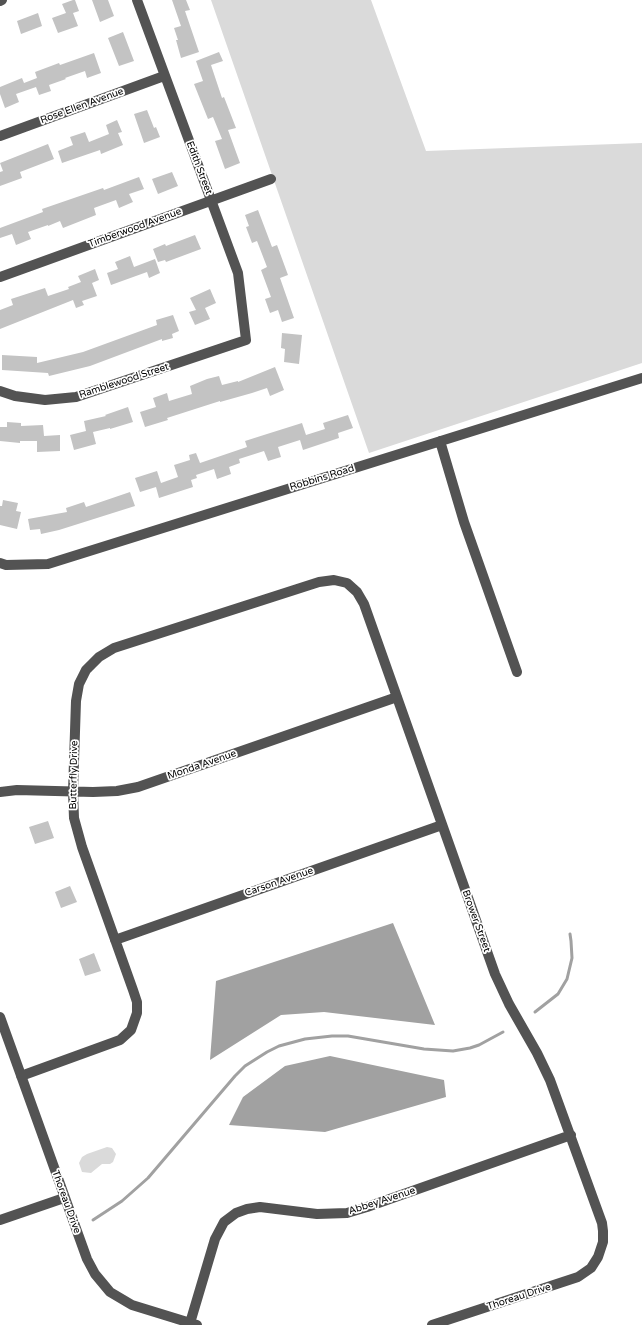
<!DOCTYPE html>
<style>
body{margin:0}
canvas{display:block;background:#fff}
</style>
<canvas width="642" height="1325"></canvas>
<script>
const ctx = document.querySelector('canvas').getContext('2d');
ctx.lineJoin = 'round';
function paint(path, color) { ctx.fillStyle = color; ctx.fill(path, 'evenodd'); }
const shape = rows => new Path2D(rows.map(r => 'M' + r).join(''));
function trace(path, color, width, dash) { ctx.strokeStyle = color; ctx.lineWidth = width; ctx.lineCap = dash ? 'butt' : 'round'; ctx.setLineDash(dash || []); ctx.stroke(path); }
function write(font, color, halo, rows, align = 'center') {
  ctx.font = font + ' "Varela Round",sans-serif'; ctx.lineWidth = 3.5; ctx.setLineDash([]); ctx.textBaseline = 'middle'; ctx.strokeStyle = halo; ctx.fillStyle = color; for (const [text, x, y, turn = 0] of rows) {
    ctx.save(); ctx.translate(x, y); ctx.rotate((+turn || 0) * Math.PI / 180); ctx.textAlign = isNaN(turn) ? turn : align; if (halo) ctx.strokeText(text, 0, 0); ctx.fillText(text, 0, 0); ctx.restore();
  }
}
paint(shape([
 [211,0,371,0,426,151,642,143,642,363,369,453],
 [107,1147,112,1148,116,1154,113,1162,110,1164,102,1164,91,1173,82,1172,79,1163,82,1157,87,1154]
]), '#dadada');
paint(shape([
 [393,923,435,1025,324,1012,281,1015,210,1060,216,981],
 [330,1056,444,1080,446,1097,325,1132,229,1125,243,1097,285,1066]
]), '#a1a1a1');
trace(shape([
 [535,1012,558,994,567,979,572,958,571,941,570,934],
 [93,1220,122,1201,148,1178,235,1076,245,1066,267,1052,279,1046,305,1039,332,1036,348,1036,424,1049,453,1051,470,1048,479,1045,503,1032]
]), '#a1a1a1', 3);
paint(shape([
 [73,0,75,0,79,11,73,13,78,26,58,33,52,18,66,13,62,4],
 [92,0,108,0,114,16,100,22],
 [172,0,186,0,190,10,185,11,199,52,181,58,176,40,178,40,174,28,181,26],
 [38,13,42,26,21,34,17,21],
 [123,32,134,61,119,66,108,38],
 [219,52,223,61,211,65,222,98,224,97,236,128,228,130,240,163,225,169,215,141,222,139,213,117,208,119,194,84,203,81,196,61],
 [94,53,101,73,87,78,85,71,65,78,66,79,49,85,51,91,39,95,36,87,16,94,19,102,5,108,0,94,0,87,22,78,24,83,37,78,35,72,59,63,60,65],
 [147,110,154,128,156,127,160,137,144,143,134,114],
 [117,120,122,132,118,133,123,145,101,154,100,150,62,163,58,151,73,145,70,137,85,132,89,142,109,134,106,125],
 [48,144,54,159,20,172,22,178,0,186,0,172,3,171,0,163],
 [172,172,178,186,158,194,152,179],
 [139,177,144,189,129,194,133,202,119,208,116,200,94,208,96,215,63,228,60,221,48,226,48,225,28,232,31,239,16,245,12,234,0,238,0,228,43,212,42,209,103,188,104,190],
 [258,210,272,247,277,245,288,275,280,278,294,318,282,322,278,310,270,313,265,299,271,297,261,270,267,267,257,241,252,243,246,227,249,226,245,215],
 [195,235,201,249,166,262,165,260,158,262,153,249,165,244,166,246],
 [130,256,134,267,155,259,160,273,149,278,147,272,111,285,107,273,118,269,115,262],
 [95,269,99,280,92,283,97,296,82,301,84,305,76,308,73,300,0,329,0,310,13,305,11,299,45,288,48,296,69,289,68,287,81,282,78,276],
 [210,289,216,303,205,308,210,319,195,325,189,312,196,310,190,298],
 [173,315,179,331,172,334,173,338,162,341,162,339,90,366,49,376,48,373,2,370,2,355,37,357,37,363,83,352,157,325,156,320],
 [282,333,302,335,299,364,284,362,285,349,281,348],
 [275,367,284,390,270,396,267,388,252,393,220,402,220,401,167,418,168,420,145,427,140,412,156,407,153,398,167,393,169,401,192,394,190,386,207,379,219,376,222,385,238,381,238,382],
 [128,407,133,422,110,429,110,428,93,432,96,444,74,450,70,435,86,431,84,421,106,416,105,415],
 [348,415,353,428,338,433,339,438,303,450,300,440,278,447,281,457,268,461,264,451,239,459,240,463,229,467,231,474,217,479,214,469,196,475,197,478,191,480,193,487,159,498,156,487,140,492,135,478,157,471,161,483,178,477,174,465,190,460,189,455,196,453,200,463,247,447,245,441,267,434,302,423,306,435,325,429,323,423],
 [7,422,21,423,21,426,43,425,44,436,60,435,60,451,37,452,37,441,20,441,20,443,0,441,0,427,7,427],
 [130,492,135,506,59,530,41,534,40,529,30,530,28,519,67,512,66,508,84,502,86,507],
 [3,500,18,503,16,511,21,512,17,529,0,525,0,506,2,506],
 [48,821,54,838,35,844,29,827],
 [70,886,77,902,61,908,55,892],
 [94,953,101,971,85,976,79,959]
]), '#c3c3c3');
trace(shape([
 [0,1,2,0],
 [0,136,164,76],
 [0,277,271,179],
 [0,391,15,396,45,400,76,397,246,340,238,273,137,0],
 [440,441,464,522,517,672],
 [0,563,6,565,48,564,642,378],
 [0,792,17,790,93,792,117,791,138,787,397,697],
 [115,940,442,825],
 [0,1017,87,1259,95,1274,110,1292,132,1305,197,1325],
 [21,1076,120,1040,131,1030,137,1013,137,1002,133,990,82,847,74,818,73,792,76,701,79,684,86,670,99,657,114,648,319,582,334,580,347,583,357,592,364,604,495,974,509,1004,537,1053,550,1080,602,1223,603,1231,603,1242,598,1257,591,1268,578,1277,432,1325],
 [0,1220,64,1198],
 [190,1323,215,1239,224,1222,236,1213,247,1209,260,1207,317,1214,347,1213,367,1207,571,1135]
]), '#535353', 10);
write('10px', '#000', '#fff', [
 ["Rose Ellen Avenue",82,106,-20],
 ["Edith Street",199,168,69],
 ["Timberwood Avenue",135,228,-20],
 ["Ramblewood Street",124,381,-18],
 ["Robbins Road",322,478,-17],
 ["Monda Avenue",202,765,-19],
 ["Butterfly Drive",74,775,-89],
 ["Carson Avenue",279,882,-19],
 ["Brower Street",476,921,70],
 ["Abbey Avenue",382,1201,-18],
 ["Thoreau Drive",66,1202,70],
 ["Thoreau Drive",519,1297,-18]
]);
</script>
